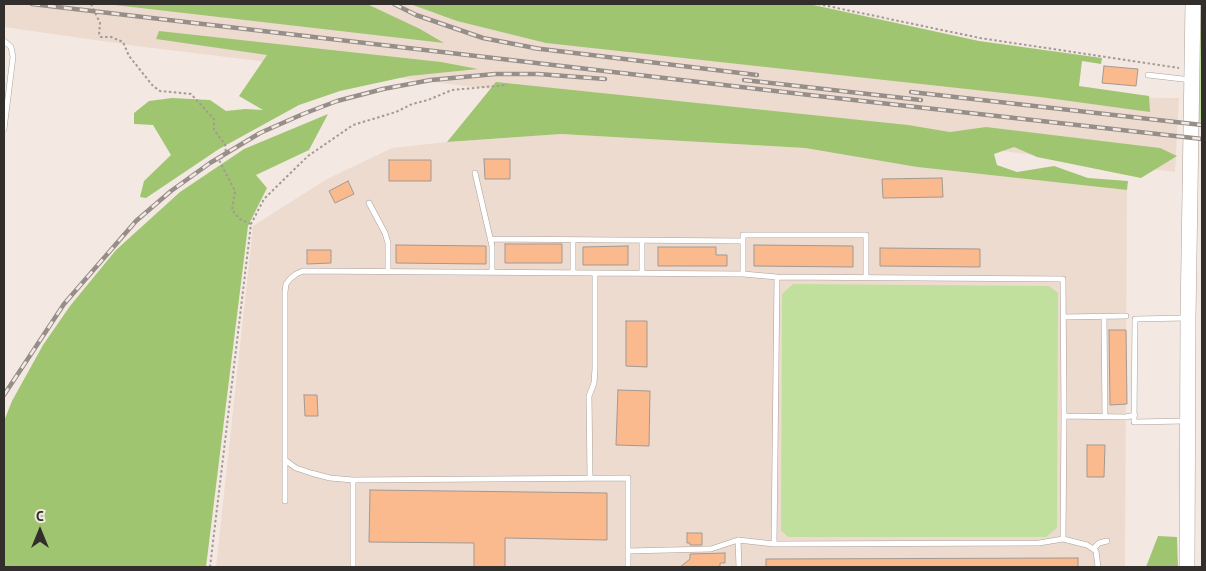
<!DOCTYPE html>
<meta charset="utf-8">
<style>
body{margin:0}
#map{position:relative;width:1206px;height:571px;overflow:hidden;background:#f4e9e2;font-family:"PT Sans",sans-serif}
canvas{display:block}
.frame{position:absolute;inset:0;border:5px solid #322e2b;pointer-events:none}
.north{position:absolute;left:15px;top:506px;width:50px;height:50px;-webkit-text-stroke:4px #f4e9e2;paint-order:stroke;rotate:0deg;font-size:14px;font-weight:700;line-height:20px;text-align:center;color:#322e2b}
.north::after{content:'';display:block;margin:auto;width:18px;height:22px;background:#322e2b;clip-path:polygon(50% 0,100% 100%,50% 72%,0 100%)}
</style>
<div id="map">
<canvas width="1206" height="571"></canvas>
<div class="frame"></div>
<div class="north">С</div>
</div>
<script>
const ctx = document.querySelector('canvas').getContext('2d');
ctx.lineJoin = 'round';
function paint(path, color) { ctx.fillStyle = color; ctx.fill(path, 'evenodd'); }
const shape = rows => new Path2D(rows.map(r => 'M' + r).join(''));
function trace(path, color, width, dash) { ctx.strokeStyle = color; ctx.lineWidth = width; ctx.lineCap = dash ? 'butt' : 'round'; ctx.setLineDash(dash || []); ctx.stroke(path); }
paint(shape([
 [4,4,429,4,1092,97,1179,98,1175,172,144,47,4,27],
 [561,134,805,148,917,167,1127,190,1125,567,216,567,253,226,327,179,392,148,447,142]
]), '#eddbd0');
paint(shape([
 [1198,4,1202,4,1202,122,1194,121],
 [793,284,1049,286,1058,293,1057,528,1046,537,788,537,781,530,782,294]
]), '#c1e09d');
paint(shape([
 [106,4,367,4,420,29,444,43],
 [410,4,809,4,979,41,1102,58,1101,64,1082,61,1079,86,1149,96,1150,112,1040,97,546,43,457,21],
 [159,31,441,62,478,69,409,76,340,91,299,105,219,149,146,198,140,197,144,181,171,155,153,125,134,124,134,113,149,101,172,98,210,100,226,111,245,109,263,110,239,96,267,55,156,39],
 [496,82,908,125,950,132,986,127,1160,148,1177,156,1141,178,1037,157,1014,147,994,154,997,165,1017,172,1054,166,1088,178,1128,181,1127,190,917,167,805,148,561,134,447,142],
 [328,114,309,150,256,175,267,188,248,226,206,567,4,567,4,421,12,401,43,345,70,306,116,250,180,192,244,149],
 [1158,536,1177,537,1178,567,1146,567]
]), '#a0c571');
const building = shape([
 [1104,66,1138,69,1136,86,1102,83,1104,66],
 [484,159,510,159,510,179,485,179,484,159],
 [389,160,431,160,431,181,389,181,389,160],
 [942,178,943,197,883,198,882,179,942,178],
 [348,181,354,194,335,203,329,191,348,181],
 [505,244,562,244,562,263,505,263,505,244],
 [396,245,486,246,486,264,396,263,396,245],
 [754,245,853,246,853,267,754,266,754,245],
 [628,246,628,265,583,265,583,247,628,246],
 [658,247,716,247,716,255,727,255,727,266,658,266,658,247],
 [880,248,980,249,980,267,880,266,880,248],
 [307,250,331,250,331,263,307,264,307,250],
 [626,321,647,321,647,367,626,366,626,321],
 [1109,330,1126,330,1127,404,1110,405,1109,330],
 [618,390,650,391,649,446,616,445,618,390],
 [304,395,317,395,318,416,305,416,304,395],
 [1087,445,1105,445,1104,477,1087,477,1087,445],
 [370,490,607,493,607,540,505,538,505,567,474,567,474,543,369,542,370,490],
 [687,533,702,533,702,545,690,545,690,543,687,543,687,533],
 [725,553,725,563,720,563,720,567,680,567,690,559,690,554,725,553],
 [1078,558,1078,567,766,567,766,559,1078,558]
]);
paint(building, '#faba8e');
trace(building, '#a39992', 1);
const lane = shape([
 [4,41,11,47,13,57,4,129],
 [1148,75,1191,80],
 [475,173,492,246,492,272],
 [369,203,385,233,388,243,388,272],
 [490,239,743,241],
 [573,240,573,273],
 [642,240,642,274],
 [743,274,743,235,866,235,866,278],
 [1063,317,1126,316],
 [1104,317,1105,417],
 [1185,421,1134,422,1135,319,1187,318],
 [285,460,296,468,311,473,330,478,353,480,628,478,628,567],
 [590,478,589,396,594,383,595,369,595,273],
 [353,480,353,567],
 [285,501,285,292,286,284,290,279,296,274,303,271,743,274,777,277,1063,279,1064,416],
 [1063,539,1087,545,1096,551,1098,567],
 [774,544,777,277],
 [1093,549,1099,543,1107,541],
 [628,551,711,549,738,540],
 [739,567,738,540,774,544,1039,543,1063,539,1064,416,1126,417,1135,415]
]);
const secondary = shape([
 [1187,567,1188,318,1193,4]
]);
trace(lane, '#aba19a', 6);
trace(secondary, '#aba19a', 16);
trace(shape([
 [91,4,100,23,99,35,101,37,111,37,123,42,129,56,153,86,160,91,191,94,214,119,214,130,225,144,226,154,219,160,235,191,232,210,240,219,251,224],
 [818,4,980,38,1179,68],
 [210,567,251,224,264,199,308,156,353,125,396,112,412,104,428,100,452,90,507,85]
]), '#a29a94', 2, [2.5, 2.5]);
trace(lane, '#fff', 5);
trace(secondary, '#fff', 15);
const rail = shape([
 [32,4,818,96,1202,139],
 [394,4,416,15,483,38,540,49],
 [533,48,757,75],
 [744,80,921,100],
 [911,92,1202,125],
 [4,395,64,304,136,221,171,191,210,163,260,133,303,114,337,101,383,89,431,80,495,74,538,74,605,79]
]);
trace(rail, '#958e89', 4.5);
trace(rail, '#f4e9e2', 2.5, [8]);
</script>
